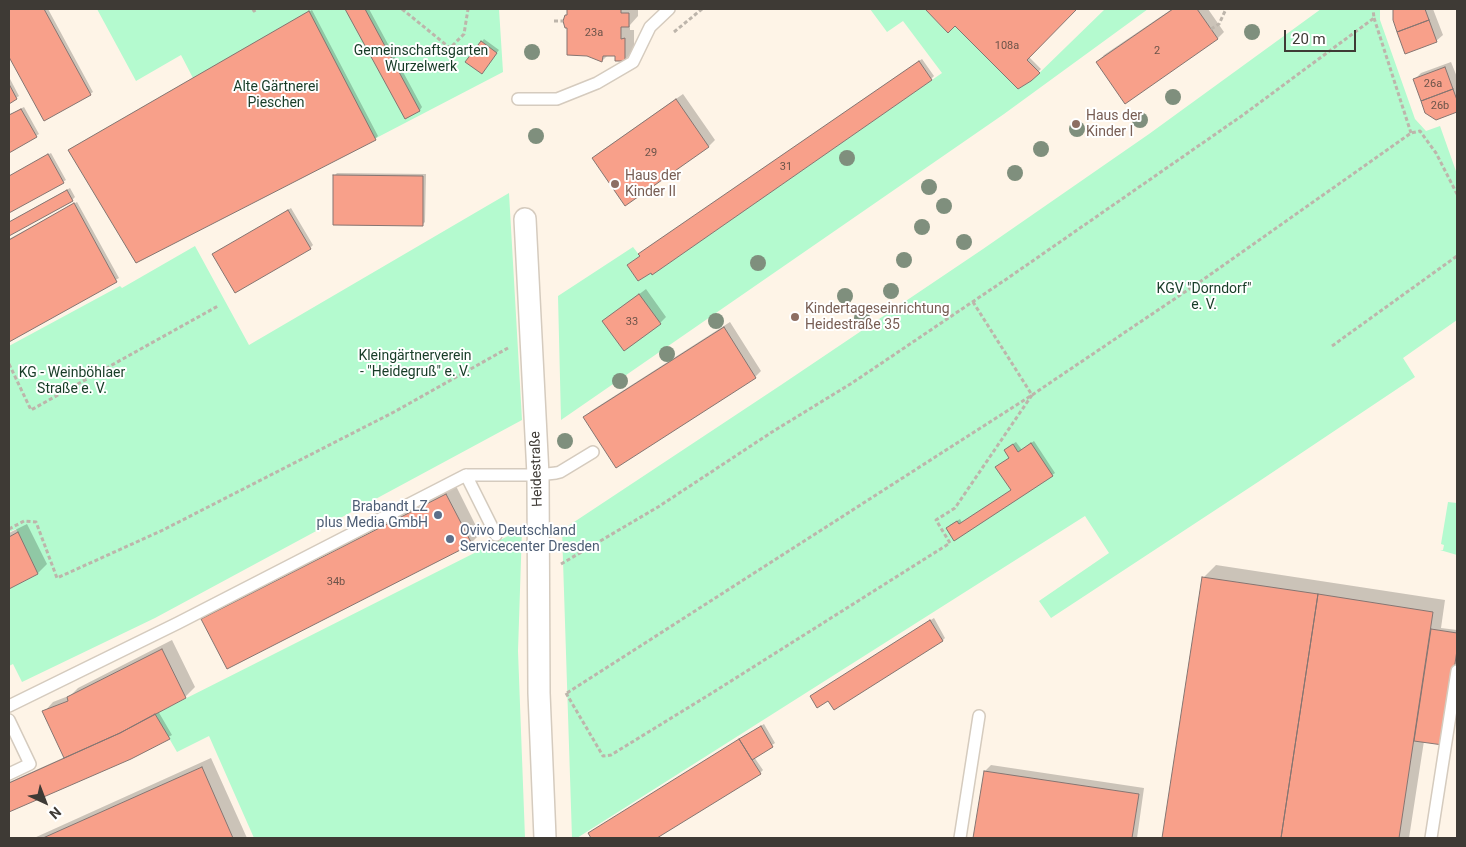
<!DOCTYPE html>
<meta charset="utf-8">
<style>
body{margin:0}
#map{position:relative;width:1466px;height:847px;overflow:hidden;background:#fef4e7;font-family:Roboto,sans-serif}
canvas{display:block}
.frame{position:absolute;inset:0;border:10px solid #3e3a35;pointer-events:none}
.north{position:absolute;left:20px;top:777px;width:50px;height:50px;-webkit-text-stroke:4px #fff;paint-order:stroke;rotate:137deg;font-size:14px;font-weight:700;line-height:20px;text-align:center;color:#3e3a35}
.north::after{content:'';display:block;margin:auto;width:18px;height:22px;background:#3e3a35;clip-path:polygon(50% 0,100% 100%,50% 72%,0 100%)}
.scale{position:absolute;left:1284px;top:30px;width:72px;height:22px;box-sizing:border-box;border:2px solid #3e3a35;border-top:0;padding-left:6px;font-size:15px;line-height:18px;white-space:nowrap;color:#3e3a35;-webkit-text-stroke:4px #fff;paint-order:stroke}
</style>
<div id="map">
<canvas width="1466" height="847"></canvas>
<div class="frame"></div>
<div class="north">N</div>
<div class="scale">20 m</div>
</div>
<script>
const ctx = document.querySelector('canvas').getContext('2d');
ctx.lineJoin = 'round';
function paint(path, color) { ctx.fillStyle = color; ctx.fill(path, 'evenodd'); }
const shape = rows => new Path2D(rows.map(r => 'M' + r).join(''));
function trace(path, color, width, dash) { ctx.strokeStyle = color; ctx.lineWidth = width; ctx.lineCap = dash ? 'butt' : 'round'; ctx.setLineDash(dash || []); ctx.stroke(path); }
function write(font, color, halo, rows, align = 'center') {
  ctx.font = font + ' Roboto,sans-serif'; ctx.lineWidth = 4; ctx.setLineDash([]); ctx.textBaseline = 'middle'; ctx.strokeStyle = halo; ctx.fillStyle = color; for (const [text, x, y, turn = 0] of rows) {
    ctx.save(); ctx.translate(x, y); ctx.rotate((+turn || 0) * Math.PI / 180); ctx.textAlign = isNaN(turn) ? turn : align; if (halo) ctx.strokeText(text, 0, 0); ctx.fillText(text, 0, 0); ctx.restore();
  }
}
paint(shape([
 [97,9,499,9,503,72,136,263,68,150,193,78,181,55,136,81],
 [870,9,925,9,948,33,955,26,1018,89,1031,81,1105,9,1148,9,1004,114,561,420,558,296,633,247,640,256,627,265,638,281,651,273,653,274,942,73,903,21,887,32],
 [1321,9,1380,9,1380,20,1415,119,1426,131,1440,126,1457,174,1457,320,1403,358,1415,377,1258,482,1051,618,1039,601,1109,553,1085,516,577,838,572,838,562,530,781,385,983,249,1149,134],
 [509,193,522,420,155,618,22,682,13,664,9,666,9,589,38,574,16,529,9,532,9,346,120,286,122,288,195,246,249,345],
 [1448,502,1457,503,1457,555,1440,550,1443,550,1444,545,1441,544],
 [522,529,518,651,525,838,254,838,209,736,177,752,155,714]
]), '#b4facf');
paint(shape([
 [9,9,48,9,93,92,90,94,44,119,9,54],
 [346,9,369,9,422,107,420,110,406,117],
 [568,9,638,9,638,16,630,25,630,30,634,30,634,50,625,60,616,55,608,55,602,61,568,27,566,16,568,13],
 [926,9,1076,9,1028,56,1041,69,1030,80,955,25,948,31],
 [1172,9,1208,9,1224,32,1218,38,1125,102,1098,62,1104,55],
 [1395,9,1433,9,1443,35,1436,41,1394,20],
 [312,10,378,136,375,139,69,150],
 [484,39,499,50,484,69,467,61],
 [922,59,934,76,931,79,653,273,641,256,643,251],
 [1451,62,1457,77,1457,111,1436,119,1415,79,1421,73],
 [9,77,19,96,9,102],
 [683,94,715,140,709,146,625,204,593,158,600,152],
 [24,107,39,134,9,151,9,115],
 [51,153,66,180,9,212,9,176],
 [337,173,426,174,425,222,423,224,334,176],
 [70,188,75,197,72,200,9,235,9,222],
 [77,202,119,278,9,340,9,239],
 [291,208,313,245,310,248,213,254],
 [646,289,666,317,660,323,604,321],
 [730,322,761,371,755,377,585,417,591,411],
 [1034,441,1055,473,955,539,950,525,960,519,962,523,1012,490,997,467,1010,457,1008,447,1016,442,1022,450],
 [456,486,480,534,471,543,203,619,212,610],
 [27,524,47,564,38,573,9,588,9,533],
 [1216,565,1445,600,1441,628,1457,630,1457,662,1445,741,1424,741,1409,838,1164,838,1203,578],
 [934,618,945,638,943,640,834,708,828,699,811,696],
 [172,640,195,687,185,697,158,711,172,735,130,758,9,811,9,782,65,757,44,712,53,702,71,695,78,688],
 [764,724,775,743,754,757,763,770,760,773,655,838,592,838,589,833,592,831],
 [211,758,247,838,34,838],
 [991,765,1144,788,1137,838,974,838,985,771]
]), '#0003');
const building = shape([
 [9,9,44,9,91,95,44,121,9,57,9,9],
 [345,9,365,9,420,111,405,119,345,9],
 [567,9,621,9,621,13,629,13,629,27,621,27,621,39,625,38,625,61,615,61,615,56,603,56,602,62,587,56,567,55,567,28,565,28,563,21,565,15,567,15,567,9],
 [925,9,1074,9,1076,10,1027,60,1040,73,1031,81,1018,89,955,26,948,33,925,9],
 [1173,9,1197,9,1218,39,1125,104,1096,62,1173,9],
 [1393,9,1425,9,1429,20,1397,32,1393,20,1393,9],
 [309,11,376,140,136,263,68,150,309,11],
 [1429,20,1437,42,1405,54,1397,32,1429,20],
 [481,41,497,53,482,74,465,62,481,41],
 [919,61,932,80,652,275,651,273,638,281,627,265,640,256,638,254,919,61],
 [1445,67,1453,89,1421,101,1413,79,1445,67],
 [9,84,17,99,9,104,9,84],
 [1453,89,1457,100,1457,112,1436,120,1425,113,1421,101,1453,89],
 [676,99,709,147,625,206,592,158,676,99],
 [21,109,37,137,9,153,9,115,21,109],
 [48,154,64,183,9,213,9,176,48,154],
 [333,175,423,176,423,226,333,225,333,175],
 [67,190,73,201,9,236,9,222,67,190],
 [74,203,117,282,9,342,9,240,74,203],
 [288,210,311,249,235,293,212,254,288,210],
 [639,294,661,324,624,351,602,321,639,294],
 [724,327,756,378,616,468,583,417,724,327],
 [1031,443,1053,476,954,541,946,528,957,521,959,524,1011,490,995,467,1009,458,1004,450,1013,444,1018,452,1031,443],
 [446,494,472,544,227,669,201,619,446,494],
 [18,532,38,574,9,589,9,537,18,532],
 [1202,577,1318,594,1281,838,1162,838,1202,577],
 [1318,594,1433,612,1399,838,1281,838,1318,594],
 [930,620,943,641,834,710,828,701,817,708,810,696,930,620],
 [1431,629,1457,633,1457,650,1443,745,1414,741,1431,629],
 [162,649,186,698,120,733,64,758,42,711,68,701,67,697,162,649],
 [155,714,170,739,131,759,9,812,9,783,120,733,155,714],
 [761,726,773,747,752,760,739,739,761,726],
 [739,739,761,774,657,838,591,838,588,833,739,739],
 [202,767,233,838,43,838,202,767],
 [984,771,1139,794,1132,838,973,838,984,771]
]);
paint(building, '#f8a08a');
trace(building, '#857571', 1);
const lane = shape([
 [518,99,557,99,597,83,633,62,650,27,669,9],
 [496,535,466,475,538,475,556,473,560,472,593,452],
 [9,706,178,623,466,475],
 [9,720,30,764,9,774],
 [960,838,979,716],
 [1431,838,1457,671]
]);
const street = shape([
 [525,219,538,475,539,693,545,838]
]);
trace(lane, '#d5cbbe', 14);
trace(street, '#d5cbbe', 24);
trace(shape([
 [253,9,254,11,257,9],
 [402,9,450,48,464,34,468,9],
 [1374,18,1411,133],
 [554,21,563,21],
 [1211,29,1219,24,1226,9],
 [674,32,702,9],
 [1332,346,1457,256],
 [9,364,31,410,218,306],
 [9,529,24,521,36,522,57,578,163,530,394,412,508,348],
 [561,564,658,507,772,432,852,383,1008,278,1243,115,1374,18,1373,9],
 [566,693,603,756,611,755,712,693,950,543,936,520,955,508,1032,395,973,302],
 [567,693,1032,395,1204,279,1411,133,1420,131,1436,153,1457,194]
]), '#bdb5ab', 3, [4, 2.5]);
trace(lane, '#fff', 11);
trace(street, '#fff', 21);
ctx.fillStyle = '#7f8f7d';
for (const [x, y] of [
 [1252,32],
 [532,52],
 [1173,97],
 [1140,120],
 [1077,129],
 [536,136],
 [1041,149],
 [847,158],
 [1015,173],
 [929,187],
 [944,206],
 [922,227],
 [964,242],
 [904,260],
 [758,263],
 [891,291],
 [845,296],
 [862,318],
 [716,321],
 [667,354],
 [620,381],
 [565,441]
]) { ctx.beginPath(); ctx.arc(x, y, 8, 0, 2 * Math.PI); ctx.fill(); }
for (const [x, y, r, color] of [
 [1076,124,5,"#8d6e63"],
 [615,184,5,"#8d6e63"],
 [795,317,5,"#8d6e63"],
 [438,515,5,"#5c6f8a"],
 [450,539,5,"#5c6f8a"]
]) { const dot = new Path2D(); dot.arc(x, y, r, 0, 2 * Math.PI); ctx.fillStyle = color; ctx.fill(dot); trace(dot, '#fff', 2); }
write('11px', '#6c544a', null, [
 ["23a",594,33],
 ["108a",1007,46],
 ["2",1157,51],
 ["26a",1433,84],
 ["26b",1440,106],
 ["29",651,153],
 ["31",786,167],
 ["33",632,322],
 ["34b",336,582]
]);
write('14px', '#173c27', '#fff', [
 ["Gemeinschaftsgarten",421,51],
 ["Wurzelwerk",421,67],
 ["Alte Gärtnerei",276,87],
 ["Pieschen",276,103],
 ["KGV \"Dorndorf\"",1204,289],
 ["e. V.",1204,305],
 ["Kleingärtnerverein",415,356],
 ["- \"Heidegruß\" e. V.",415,372],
 ["KG - Weinböhlaer",72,373],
 ["Straße e. V.",72,389]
]);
write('14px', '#785e54', '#fff', [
 ["Haus der",1086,116],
 ["Kinder I",1086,132],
 ["Haus der",625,176],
 ["Kinder II",625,192],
 ["Kindertageseinrichtung",805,309],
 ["Heidestraße 35",805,325]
], 'left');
write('14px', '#3e3a35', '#fff', [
 ["Heidestraße",537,469,-92]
]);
write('14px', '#4e5e75', '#fff', [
 ["Brabandt LZ",428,507],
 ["plus Media GmbH",428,523],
 ["Ovivo Deutschland",460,531,"left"],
 ["Servicecenter Dresden",460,547,"left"]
], 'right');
</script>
